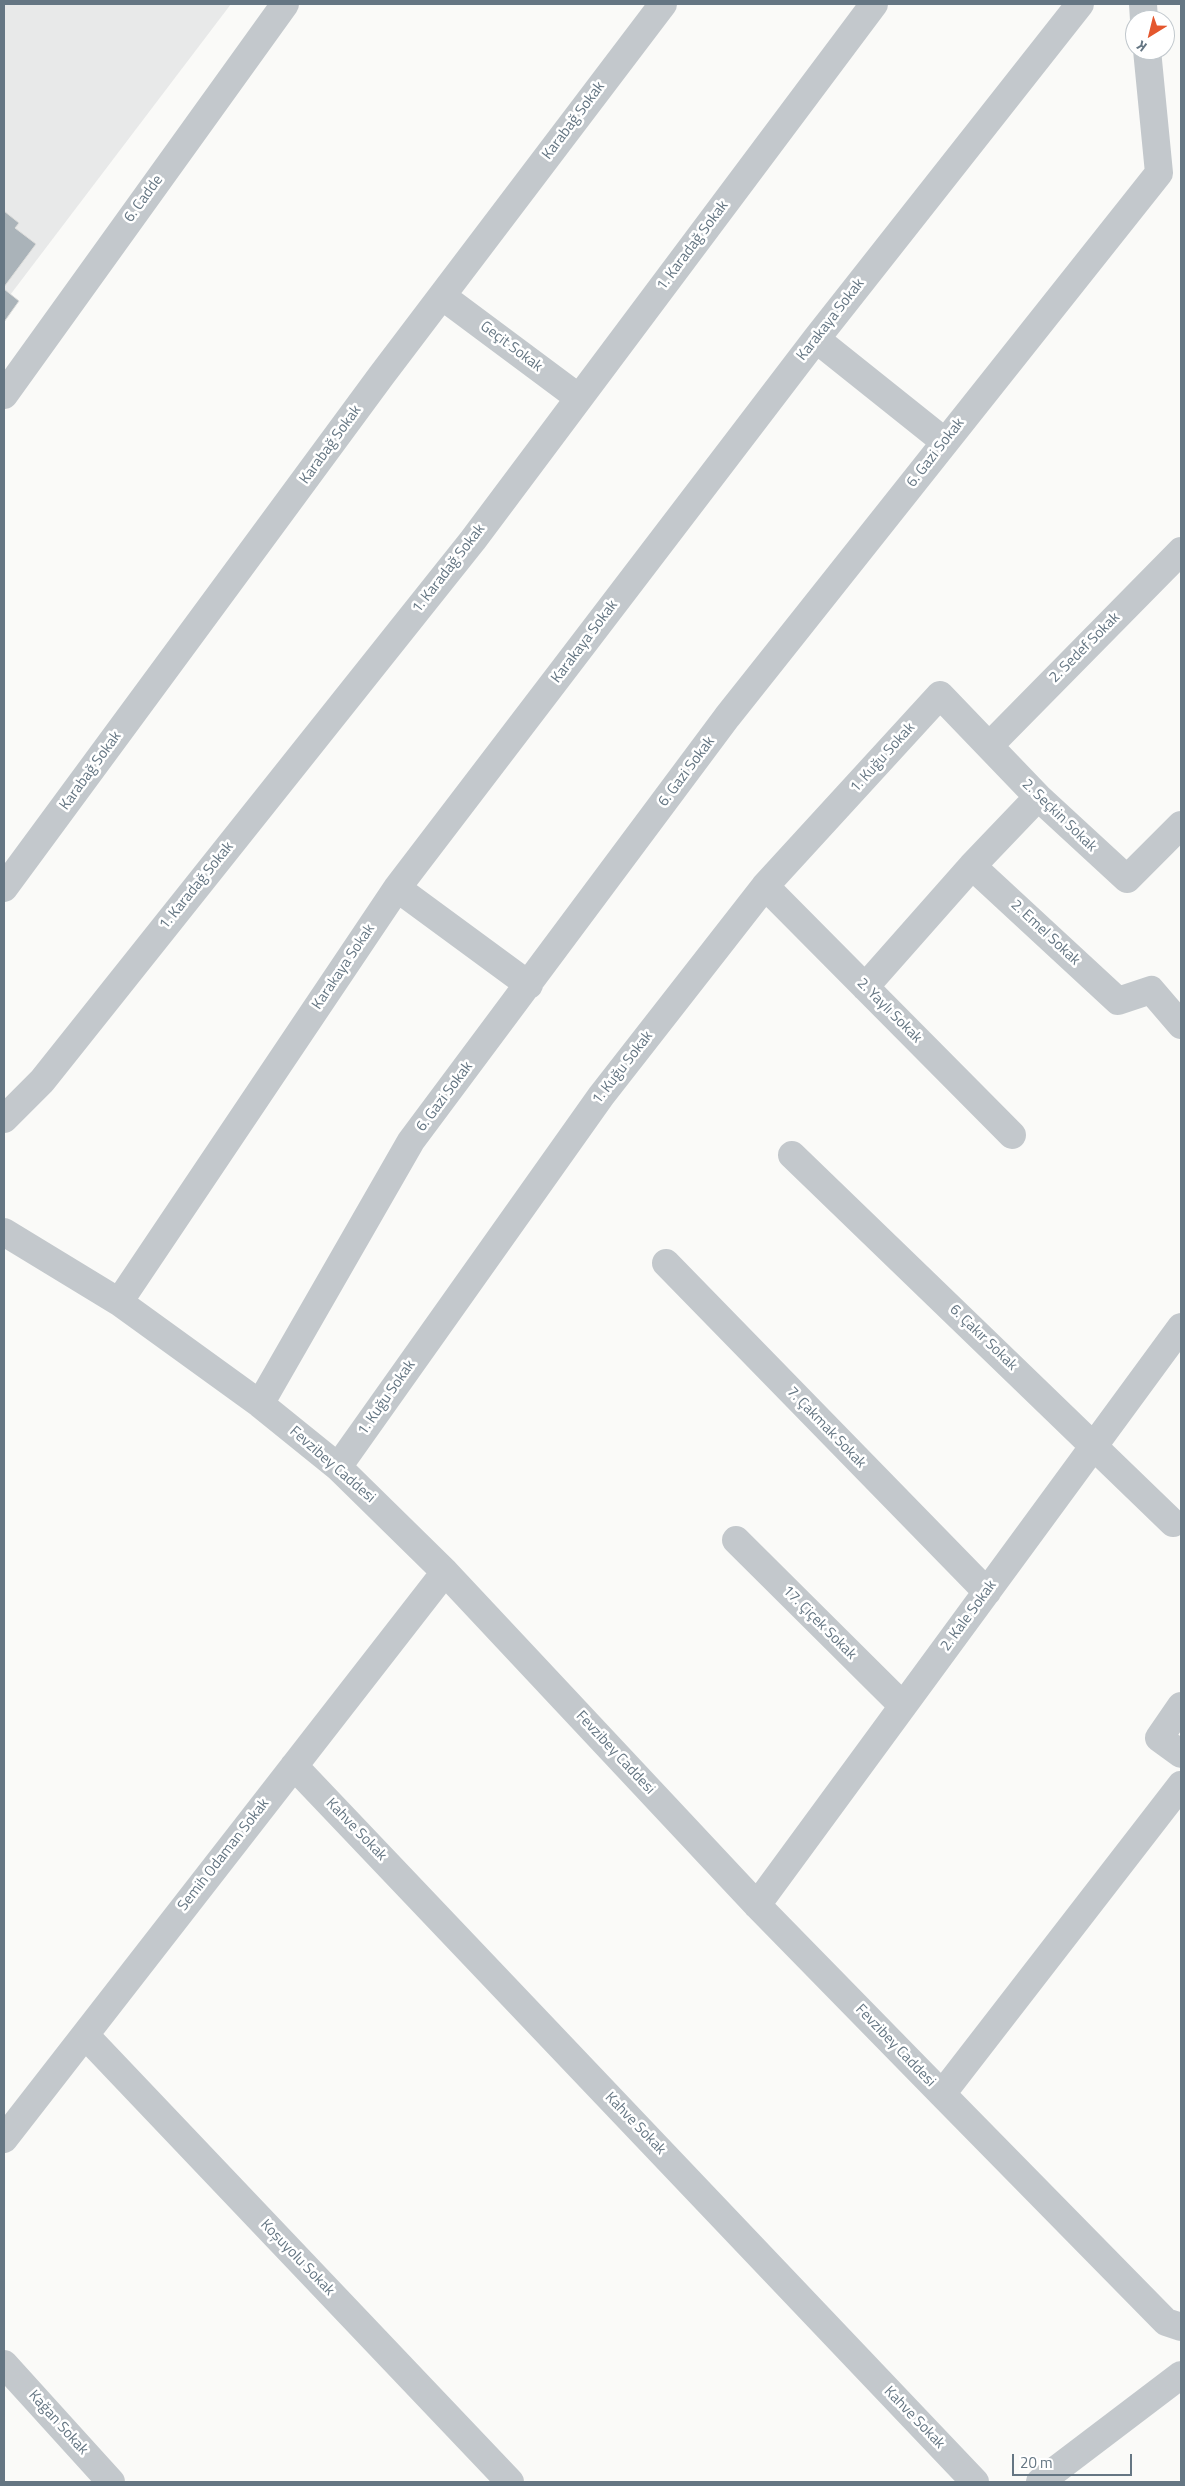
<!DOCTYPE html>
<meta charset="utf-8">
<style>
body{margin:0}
#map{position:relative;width:1185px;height:2486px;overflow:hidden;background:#fafaf8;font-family:"Titillium Web",sans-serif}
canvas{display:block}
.frame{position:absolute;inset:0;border:5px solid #657683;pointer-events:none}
.north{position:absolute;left:1125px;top:10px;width:50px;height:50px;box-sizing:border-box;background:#fff;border:1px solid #c1c8cd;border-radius:50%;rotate:216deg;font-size:14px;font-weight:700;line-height:20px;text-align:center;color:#657683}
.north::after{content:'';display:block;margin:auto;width:18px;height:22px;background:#e4572e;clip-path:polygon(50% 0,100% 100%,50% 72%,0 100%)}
.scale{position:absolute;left:1012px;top:2454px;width:120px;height:22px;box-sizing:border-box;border:2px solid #657683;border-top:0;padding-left:6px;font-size:15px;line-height:18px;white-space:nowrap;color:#657683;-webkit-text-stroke:4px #fff;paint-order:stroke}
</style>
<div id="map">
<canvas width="1185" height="2486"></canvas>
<div class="frame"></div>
<div class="north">K</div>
<div class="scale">20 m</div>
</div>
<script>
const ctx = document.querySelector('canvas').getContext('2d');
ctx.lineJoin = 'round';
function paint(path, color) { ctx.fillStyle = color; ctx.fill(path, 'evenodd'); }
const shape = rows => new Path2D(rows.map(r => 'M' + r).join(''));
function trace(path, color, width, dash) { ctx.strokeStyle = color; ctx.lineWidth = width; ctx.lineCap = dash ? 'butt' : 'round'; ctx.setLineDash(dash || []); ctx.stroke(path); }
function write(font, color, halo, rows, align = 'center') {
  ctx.font = font + ' "Titillium Web",sans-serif'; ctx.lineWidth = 5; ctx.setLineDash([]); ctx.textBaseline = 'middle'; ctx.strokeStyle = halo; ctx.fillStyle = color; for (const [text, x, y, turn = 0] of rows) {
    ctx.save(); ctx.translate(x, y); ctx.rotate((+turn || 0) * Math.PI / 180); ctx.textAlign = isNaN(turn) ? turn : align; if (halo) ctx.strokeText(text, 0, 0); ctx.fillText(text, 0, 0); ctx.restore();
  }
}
paint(shape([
 [4,4,231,4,4,303]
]), '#e8e9e9');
const building = shape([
 [4,211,19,223,15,228,36,244,4,287,4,211],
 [4,289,19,301,4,322,4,289]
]);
paint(building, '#aab3b9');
trace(building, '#dcdcda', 1);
trace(shape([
 [1143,4,1144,20],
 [442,296,579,398],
 [816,339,945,442],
 [4,395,285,4],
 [989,746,1181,551],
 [972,866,1118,1001,1151,990,1181,1025],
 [765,886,1012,1135],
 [4,888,381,376,663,4],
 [397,888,529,985],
 [865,987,972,866,1038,797],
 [4,1119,42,1081,473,540,874,4],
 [792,1155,1173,1523],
 [4,1232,119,1302,260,1404,338,1467,445,1572,757,1905,942,2094,1166,2322,1181,2327],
 [666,1263,987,1592],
 [119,1302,397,888,816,339,1080,4],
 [260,1404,411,1141,727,717,1159,173,1147,50],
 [338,1467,601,1096,765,886,940,695,1038,797,1127,879,1181,825],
 [736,1540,903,1706],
 [1181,1706,1159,1738,1181,1754],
 [294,1766,975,2482],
 [757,1905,1181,1327],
 [85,2035,510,2482],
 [942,2094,1181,1785],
 [4,2139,445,1572],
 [4,2364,111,2482],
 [1040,2482,1181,2375]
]), '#c3c8cc', 28);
write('15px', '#657683', '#fff', [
 ["Karabağ Sokak",574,121,-53],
 ["6. Cadde",144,199,-54],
 ["1. Karadağ Sokak",693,246,-53],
 ["Karakaya Sokak",831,320,-52],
 ["Geçit Sokak",511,347,37],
 ["Karabağ Sokak",331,445,-54],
 ["6. Gazi Sokak",936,453,-52],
 ["1. Karadağ Sokak",449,569,-52],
 ["Karakaya Sokak",585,642,-53],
 ["2. Sedef Sokak",1085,648,-45],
 ["1. Kuğu Sokak",883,758,-48],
 ["Karabağ Sokak",91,771,-54],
 ["6. Gazi Sokak",687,772,-53],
 ["2. Seçkin Sokak",1059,816,44],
 ["1. Karadağ Sokak",197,886,-51],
 ["2. Emel Sokak",1045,933,43],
 ["Karakaya Sokak",344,967,-56],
 ["2. Yaylı Sokak",889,1011,45],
 ["1. Kuğu Sokak",623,1068,-52],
 ["6. Gazi Sokak",445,1097,-53],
 ["6. Çakır Sokak",983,1338,44],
 ["1. Kuğu Sokak",387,1398,-55],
 ["7. Çakmak Sokak",826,1428,46],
 ["Fevzibey Caddesi",332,1465,41],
 ["2. Kale Sokak",969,1616,-54],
 ["17. Çiçek Sokak",819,1623,45],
 ["Fevzibey Caddesi",615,1753,47],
 ["Kahve Sokak",356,1830,46],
 ["Semih Odaman Sokak",224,1855,-52],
 ["Fevzibey Caddesi",895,2046,46],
 ["Kahve Sokak",635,2124,46],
 ["Koşuyolu Sokak",297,2258,46],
 ["Kahve Sokak",914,2418,46],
 ["Kağan Sokak",58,2423,48]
]);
</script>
